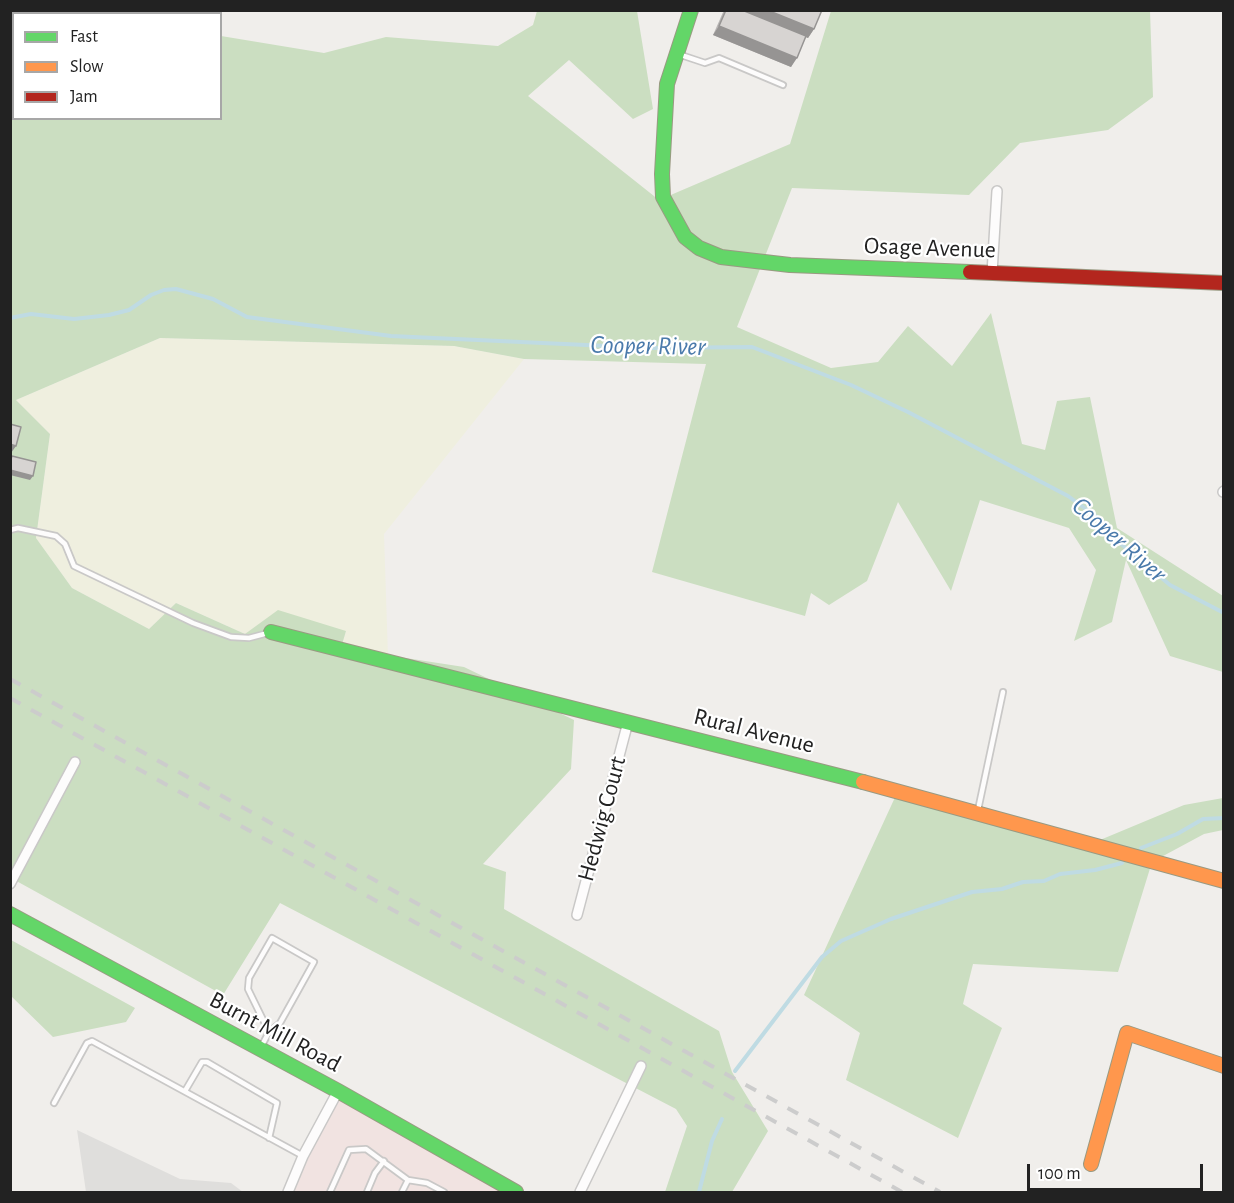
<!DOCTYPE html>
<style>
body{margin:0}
#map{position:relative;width:1234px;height:1203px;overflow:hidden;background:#f0eeeb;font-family:"Alegreya Sans",sans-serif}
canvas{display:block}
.frame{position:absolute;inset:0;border:12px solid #222;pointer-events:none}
.legend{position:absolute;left:12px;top:12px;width:210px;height:108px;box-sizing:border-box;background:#fff;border:2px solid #a7a7a7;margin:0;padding:8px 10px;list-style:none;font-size:18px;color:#222}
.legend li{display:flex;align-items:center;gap:12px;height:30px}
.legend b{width:30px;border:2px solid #a7a7a7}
.scale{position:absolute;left:1027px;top:1164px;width:176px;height:27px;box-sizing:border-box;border:3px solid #222;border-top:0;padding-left:8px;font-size:18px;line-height:21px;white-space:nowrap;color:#222;-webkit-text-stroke:4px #fff;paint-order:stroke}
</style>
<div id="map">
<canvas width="1234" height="1203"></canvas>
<div class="frame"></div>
<ul class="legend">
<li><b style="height:8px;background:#63d668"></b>Fast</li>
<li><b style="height:8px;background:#ff974d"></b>Slow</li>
<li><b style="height:8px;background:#b3261e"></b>Jam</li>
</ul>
<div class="scale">100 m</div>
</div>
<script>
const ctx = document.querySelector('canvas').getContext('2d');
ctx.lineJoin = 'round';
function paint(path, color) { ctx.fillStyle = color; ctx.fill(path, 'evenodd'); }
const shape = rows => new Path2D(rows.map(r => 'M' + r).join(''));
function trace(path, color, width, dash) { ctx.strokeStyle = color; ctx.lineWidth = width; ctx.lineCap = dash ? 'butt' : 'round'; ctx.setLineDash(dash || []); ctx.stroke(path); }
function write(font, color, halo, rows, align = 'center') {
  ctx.font = font + ' "Alegreya Sans",sans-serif'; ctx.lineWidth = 4.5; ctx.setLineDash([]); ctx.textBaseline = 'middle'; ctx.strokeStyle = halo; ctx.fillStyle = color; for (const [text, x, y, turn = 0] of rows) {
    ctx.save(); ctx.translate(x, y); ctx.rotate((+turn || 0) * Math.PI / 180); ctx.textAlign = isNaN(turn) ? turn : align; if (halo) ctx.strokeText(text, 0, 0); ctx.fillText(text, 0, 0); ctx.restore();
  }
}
paint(shape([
 [77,1130,180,1179,231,1183,243,1192,86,1192]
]), '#dfdedc');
paint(shape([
 [338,1091,516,1192,288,1192]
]), '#f1e3e1');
paint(shape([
 [160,338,454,346,524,359,384,534,388,657,341,648,346,631,245,634,176,603,149,629,72,588,36,538,50,434,16,400]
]), '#efefdf');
paint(shape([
 [537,11,637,11,653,109,633,119,569,60,528,96,659,200,790,144,831,11,1150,11,1153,97,1108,130,1020,143,969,195,792,188,737,327,831,368,878,362,908,326,952,366,991,313,1022,444,1045,450,1057,401,1090,397,1117,528,1223,596,1223,672,1170,656,1126,560,1112,622,1074,641,1096,570,1069,528,980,500,951,591,898,502,867,581,829,605,811,593,805,616,652,572,706,364,524,359,454,346,160,338,16,400,50,434,36,538,72,588,149,629,176,603,245,634,278,610,346,631,341,648,464,667,574,720,571,769,483,864,506,872,504,909,719,1031,732,1072,768,1131,732,1192,665,1192,687,1126,676,1109,280,903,223,995,11,878,10,62,13,62,14,118,220,118,221,36,324,53,386,37,498,46,533,25],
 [897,793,1088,845,1184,805,1223,798,1223,830,1204,834,1152,862,1118,972,973,964,963,1004,1002,1028,958,1138,846,1080,860,1033,804,995],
 [10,940,11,940,135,1008,126,1022,53,1037,11,996]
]), '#cbdec1');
trace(shape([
 [10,318,31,314,74,319,109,315,129,310,151,295,164,290,176,289,213,299,247,317,391,336,651,348,752,347,851,385,908,412,1068,496,1101,520,1120,543,1170,585,1224,613],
 [1141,848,1177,834,1203,819,1224,818],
 [735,1071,822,957,841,941,891,919,972,892,1002,889,1023,882,1044,881,1060,874,1095,870,1122,863],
 [699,1192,712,1141,722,1119]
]), '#bfdbe3', 4);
const lane = shape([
 [678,54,705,63,719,58,783,85],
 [10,530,18,528,56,536,65,544,74,566,193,623,231,637,249,638,268,633],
 [978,810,1003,692],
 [261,1047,269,1032,280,1023,314,962,272,938,249,978,248,989,269,1032],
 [185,1091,202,1062,207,1062,277,1103,269,1138],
 [54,1103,87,1043,92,1041,303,1156],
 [408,1180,427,1183,444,1192],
 [330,1192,349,1150,366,1149,408,1180,402,1192],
 [367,1192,375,1173,384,1161]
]);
const street = shape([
 [992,273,997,191],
 [1223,492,1224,491],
 [10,884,75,762],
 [577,915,628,722],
 [288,1192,303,1156,338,1091],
 [580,1192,641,1066]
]);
const fast = shape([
 [691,10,667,84,662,174,663,197,685,237,699,248,721,257,790,265,970,272],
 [271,632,863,782],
 [10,914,338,1091,516,1192]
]);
const slow = shape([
 [863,782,1224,881],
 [1091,1164,1127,1033,1224,1066]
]);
const jam = shape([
 [970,272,1224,283]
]);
trace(lane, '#c9c8c7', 8);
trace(street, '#c9c8c7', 12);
trace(fast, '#999a82', 16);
trace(slow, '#999a82', 16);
trace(jam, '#999a82', 16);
trace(lane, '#fdfcfc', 4.5);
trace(street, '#fdfcfc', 9);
trace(fast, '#63d668', 14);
trace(slow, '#ff974d', 14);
trace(jam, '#b3261e', 14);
trace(shape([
 [10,679,940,1192],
 [10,698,902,1192]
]), '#ccc', 4, [12, 12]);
paint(shape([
 [724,10,822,10,814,29,808,38,806,37,791,67,713,35]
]), '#b9b6b5');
paint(shape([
 [738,10,767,10,814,29,808,38],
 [719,26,797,58,791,67,713,35],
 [10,35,14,35,14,44,10,44],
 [10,444,16,446,11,453,10,452],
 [10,470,33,476,30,480,10,475]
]), '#969493');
const building = shape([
 [10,10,23,10,23,14,14,14,14,35,10,35,10,10],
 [726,10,742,10,806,36,797,58,719,26,726,10],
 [767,10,822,10,814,29,767,10],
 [10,424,21,427,16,446,10,444,10,424],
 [12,456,36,462,33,476,10,470,10,462,12,456]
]);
paint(building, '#d7d4d2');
trace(building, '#969493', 1.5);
write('24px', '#222', '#fff', [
 ["Osage Avenue",930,248,2],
 ["Rural Avenue",754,731,14],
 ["Hedwig Court",602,819,-75],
 ["Burnt Mill Road",275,1032,28]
]);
write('italic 26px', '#4a7aab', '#fff', [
 ["Cooper River",648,346,1],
 ["Cooper River",1119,540,41]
]);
</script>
